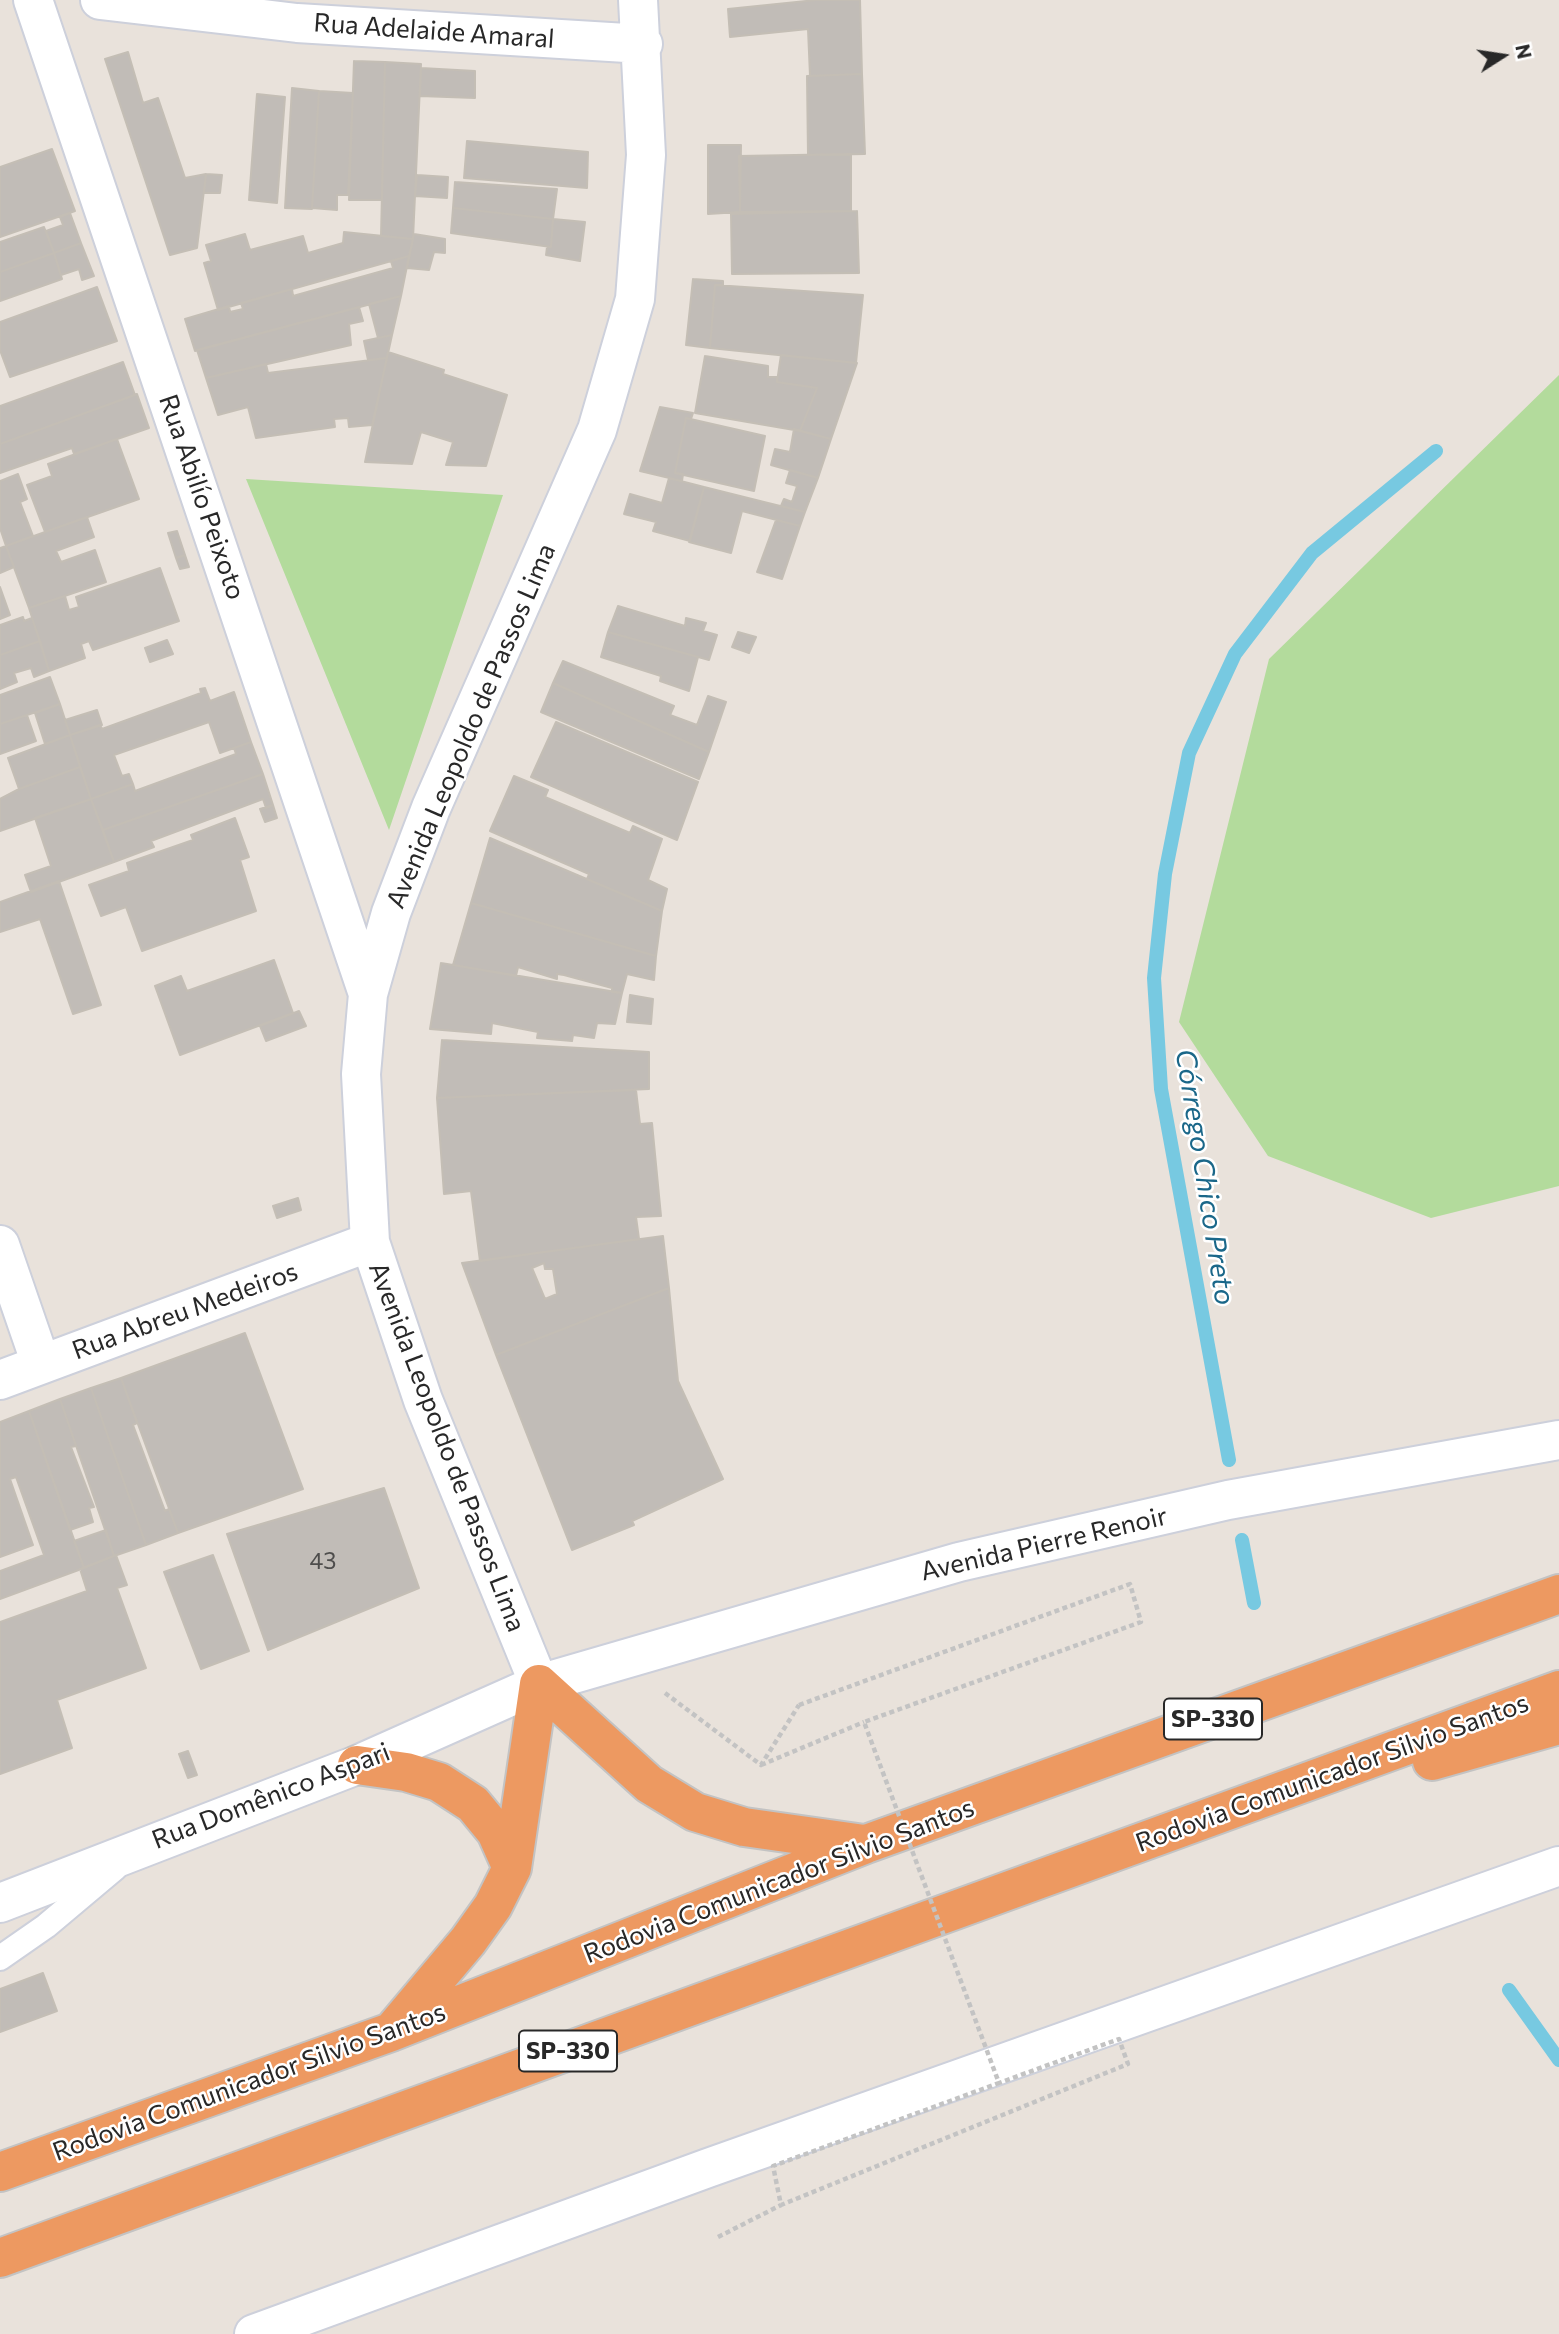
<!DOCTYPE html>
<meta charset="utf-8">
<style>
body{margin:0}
#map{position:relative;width:1559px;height:2334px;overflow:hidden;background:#e9e2db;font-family:Commissioner,sans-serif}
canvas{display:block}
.north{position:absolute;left:1468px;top:21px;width:70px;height:70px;-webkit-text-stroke:5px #fff;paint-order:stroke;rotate:78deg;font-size:19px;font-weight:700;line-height:28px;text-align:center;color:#282828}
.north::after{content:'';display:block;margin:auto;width:24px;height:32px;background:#282828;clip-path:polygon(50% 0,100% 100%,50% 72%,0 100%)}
</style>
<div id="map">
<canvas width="1559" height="2334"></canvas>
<div class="north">N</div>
</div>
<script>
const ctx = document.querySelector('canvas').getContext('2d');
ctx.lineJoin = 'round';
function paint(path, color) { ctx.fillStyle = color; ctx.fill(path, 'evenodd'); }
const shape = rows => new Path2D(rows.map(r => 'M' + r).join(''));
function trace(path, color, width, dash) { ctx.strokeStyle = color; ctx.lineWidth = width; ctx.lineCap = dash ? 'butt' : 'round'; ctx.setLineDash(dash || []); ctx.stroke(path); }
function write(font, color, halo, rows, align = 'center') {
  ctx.font = font + ' Commissioner,sans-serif'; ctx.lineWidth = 5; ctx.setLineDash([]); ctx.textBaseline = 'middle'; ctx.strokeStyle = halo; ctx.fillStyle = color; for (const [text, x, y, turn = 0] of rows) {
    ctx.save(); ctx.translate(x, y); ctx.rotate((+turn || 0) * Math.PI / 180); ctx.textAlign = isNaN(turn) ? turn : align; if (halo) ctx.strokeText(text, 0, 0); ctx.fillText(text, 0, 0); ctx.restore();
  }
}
paint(shape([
 [1559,375,1559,1186,1431,1218,1268,1156,1179,1022,1269,659],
 [246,479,503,495,389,830]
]), '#b3db9c');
trace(shape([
 [1229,1460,1161,1089,1154,978,1165,874,1189,753,1235,654,1312,553,1436,451],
 [1242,1540,1254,1603],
 [1509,1990,1559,2060]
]), '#77c9e1', 14);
const building = shape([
 [816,0,860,0,862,74,810,76,808,29,730,37,728,9,816,0],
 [128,52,143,103,158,98,185,178,206,174,197,248,170,255,105,59,128,52],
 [354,61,385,62,382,200,349,200,354,61],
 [385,62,421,64,413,239,381,236,385,62],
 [421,68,475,71,475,98,420,96,421,68],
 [862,74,865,154,808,155,807,76,862,74],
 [292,88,319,91,312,209,285,208,292,88],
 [319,91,353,93,348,195,337,195,337,210,312,208,319,91],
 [257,94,285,97,277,203,249,200,257,94],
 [467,141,588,152,587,188,464,178,467,141],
 [708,145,741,145,740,212,708,214,708,145],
 [52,149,75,211,0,237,0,167,52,149],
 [851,154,851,211,740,212,739,156,851,154],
 [206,174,222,175,220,193,204,193,206,174],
 [417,175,448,177,447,198,415,196,417,175],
 [455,182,557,189,553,219,453,208,455,182],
 [453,208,553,219,551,247,451,233,453,208],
 [857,211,859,273,732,274,731,214,857,211],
 [70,213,81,243,54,253,46,231,63,225,60,217,70,213],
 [553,219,585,222,580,261,546,255,547,247,551,247,553,219],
 [44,227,54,253,0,272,0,242,44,227],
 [344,232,413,239,409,256,218,310,204,263,211,261,206,245,245,234,250,250,303,236,308,253,343,243,344,232],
 [414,234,445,239,445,253,434,252,429,270,407,268,414,234],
 [81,243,94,276,82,280,79,269,61,275,54,253,81,243],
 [54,253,62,279,0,301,0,272,54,253],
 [409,256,401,296,195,351,185,319,229,306,230,312,243,309,241,303,292,289,293,296,393,268,391,261,409,256],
 [693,279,723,281,723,285,715,285,710,348,686,345,693,279],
 [715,285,863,295,856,363,710,348,715,285],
 [97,287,117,341,10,377,0,350,0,322,97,287],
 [401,296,392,335,378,338,369,304,401,296],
 [359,307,363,321,349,324,351,345,206,378,197,350,359,307],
 [392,335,387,358,368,360,364,341,392,335],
 [388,352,444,370,443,374,507,395,486,466,446,465,453,442,421,432,412,464,365,462,388,352],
 [781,355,857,363,831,439,800,431,817,388,777,382,781,355],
 [705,356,768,366,768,377,777,377,777,382,817,388,800,431,695,413,705,356],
 [387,358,372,425,349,427,348,418,334,419,335,427,256,438,248,407,218,415,206,378,266,364,268,373,387,358],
 [123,362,135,395,0,444,0,406,123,362],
 [137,394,149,428,74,454,72,448,0,473,0,444,137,394],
 [660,407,693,413,691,419,686,418,675,473,683,474,682,481,640,471,660,407],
 [686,418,765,436,754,491,675,473,686,418],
 [794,429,831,439,818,478,771,465,775,449,790,452,794,429],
 [117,439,139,499,45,532,27,485,52,476,48,464,117,439],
 [790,470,818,478,805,512,781,506,784,499,792,502,797,486,786,483,790,470],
 [18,474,27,499,20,502,33,536,6,546,0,528,0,481,18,474],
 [669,478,704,487,690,541,653,531,656,522,624,514,630,494,662,503,669,478],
 [704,487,768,503,805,512,800,526,742,511,731,553,689,542,704,487],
 [87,517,94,537,56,551,61,562,95,550,106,582,29,608,6,546,87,517],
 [776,520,800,526,782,579,757,572,776,520],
 [177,531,185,555,176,558,168,533,177,531],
 [6,546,14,567,0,573,0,548,6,546],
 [185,555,189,567,180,569,176,558,185,555],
 [160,568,179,621,93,650,89,641,81,644,85,658,49,671,29,608,65,596,69,610,79,607,76,597,160,568],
 [0,587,10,615,0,619,0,587],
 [618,606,685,626,686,618,706,623,703,631,717,635,709,660,608,632,618,606],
 [23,617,24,621,32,618,40,641,0,655,0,625,23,617],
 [608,632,698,657,689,691,660,681,661,676,601,657,608,632],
 [738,632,756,637,749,653,732,647,738,632],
 [167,640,173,654,150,662,145,648,167,640],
 [40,641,49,671,34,677,31,668,14,673,17,682,0,689,0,655,40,641],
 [563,661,674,706,670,715,697,725,708,696,726,702,709,752,553,683,563,661],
 [50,677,60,704,0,724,0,695,50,677],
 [553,683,709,752,699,779,541,712,553,683],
 [205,688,210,701,234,692,251,742,220,753,209,722,114,755,122,776,129,774,133,784,91,799,70,735,100,725,102,729,201,693,200,689,205,688],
 [60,704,70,735,45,744,35,713,60,704],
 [97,710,102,725,70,735,65,720,97,710],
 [27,715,36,741,0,754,0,724,27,715],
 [556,722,698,782,677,840,531,777,556,722],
 [70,735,80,767,19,789,8,758,70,735],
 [251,742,263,774,103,830,91,799,133,784,135,791,236,754,234,748,251,742],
 [80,767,91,799,0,831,0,799,19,789,80,767],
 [263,774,273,805,266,808,263,799,151,841,154,847,114,862,103,830,263,774],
 [514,776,548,790,545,797,630,833,633,826,662,839,648,880,667,889,662,911,587,879,589,874,490,831,514,776],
 [91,799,114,862,31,892,25,875,51,866,35,818,91,799],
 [273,805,277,818,265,822,260,809,273,805],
 [235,818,249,857,240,860,256,911,142,951,126,907,101,916,89,885,129,871,127,863,193,840,191,835,235,818],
 [490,838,662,911,656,956,471,903,490,838],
 [59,881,101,1005,73,1014,40,919,0,932,0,902,59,881],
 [471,903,656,956,654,980,627,974,622,993,612,992,612,988,564,975,557,974,557,979,518,967,516,976,453,965,471,903],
 [274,960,293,1013,180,1055,155,986,181,976,187,991,274,960],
 [441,963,622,993,615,1024,597,1023,594,1038,573,1035,572,1041,537,1038,538,1032,492,1023,491,1034,430,1029,441,963],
 [630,995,653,999,651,1024,627,1022,630,995],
 [299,1011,306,1026,266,1041,260,1026,299,1011],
 [442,1040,649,1052,649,1089,437,1098,442,1040],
 [636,1090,640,1124,652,1123,661,1216,636,1217,639,1239,480,1261,471,1191,444,1194,437,1098,636,1090],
 [298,1198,301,1210,277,1218,273,1206,298,1198],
 [663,1236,669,1288,496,1355,462,1263,663,1236],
 [544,1263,545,1269,553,1269,557,1294,545,1299,532,1268,544,1263],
 [669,1288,678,1381,723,1479,632,1521,634,1525,572,1550,496,1355,669,1288],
 [245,1333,303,1489,178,1533,121,1378,245,1333],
 [121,1378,137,1423,133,1425,165,1511,169,1509,178,1533,146,1545,91,1388,121,1378],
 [91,1388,146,1545,114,1556,60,1399,91,1388],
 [60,1399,76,1446,71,1447,94,1507,89,1508,93,1522,70,1530,29,1411,60,1399],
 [29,1411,84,1568,0,1599,0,1571,44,1555,16,1477,10,1479,33,1545,0,1557,0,1422,29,1411],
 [384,1488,419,1588,268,1650,227,1534,384,1488],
 [106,1530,114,1556,84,1568,74,1541,106,1530],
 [116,1555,127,1585,117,1588,146,1668,57,1700,72,1748,0,1774,0,1622,87,1591,80,1569,116,1555],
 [213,1555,249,1651,201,1669,164,1572,213,1555],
 [188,1751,197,1775,188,1778,179,1754,188,1751],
 [43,1973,57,2011,0,2032,0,1989,43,1973]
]);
paint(building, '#c1bcb7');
trace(building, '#c4beb5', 2);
const service = shape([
 [0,1958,46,1926,115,1868]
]);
const minor = shape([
 [33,0,368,994],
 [100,0,297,23,643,44],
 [0,1245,41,1364],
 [0,1380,370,1242],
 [0,1903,357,1765,539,1684,423,1400,370,1242,361,1074,368,994,391,913,431,808,597,430,635,299,646,155,638,0]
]);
const tertiary = shape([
 [539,1684,959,1562,1228,1500,1559,1440]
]);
const secondary = shape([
 [254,2334,708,2168,1559,1866]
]);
const motorway = shape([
 [539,1684,649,1784,695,1812,744,1827,864,1844],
 [1432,1761,1559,1725],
 [357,1765,406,1772,439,1782,473,1804,496,1832,512,1868],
 [394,2029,468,1941,493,1906,512,1868,539,1684],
 [0,2172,391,2032,866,1844,1559,1594],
 [0,2258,1559,1690]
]);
trace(service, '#cdd0db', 28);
trace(minor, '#cdd0db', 42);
trace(tertiary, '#cdd0db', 42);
trace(secondary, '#cdd0db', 42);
trace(motorway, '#c3c3c3', 42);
trace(shape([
 [665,1693,761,1765,799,1705],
 [761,1765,864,1722],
 [718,2237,781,2205]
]), '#c3c3c3', 4.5, [5, 3.5]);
trace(service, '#fff', 24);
trace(minor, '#fff', 38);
trace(tertiary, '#fff', 38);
trace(secondary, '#fff', 38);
trace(motorway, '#ed9961', 38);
trace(shape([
 [799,1705,1130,1584,1141,1622,864,1722,999,2083,773,2166,781,2205,1128,2064,1119,2039,999,2083]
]), '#c3c3c3', 4.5, [5, 3.5]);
write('23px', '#4e4d4c', null, [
 ["43",323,1561]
]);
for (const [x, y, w] of [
 [1213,1719,98],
 [568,2051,98]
]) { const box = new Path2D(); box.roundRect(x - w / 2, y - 20.5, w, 41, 5); ctx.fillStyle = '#fff'; ctx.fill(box); trace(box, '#282828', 2); }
write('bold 24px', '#282828', null, [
 ["SP-330",1213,1719],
 ["SP-330",568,2051]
]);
write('26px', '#282828', '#fff', [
 ["Rua Adelaide Amaral",434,31,4],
 ["Rua Abilío Peixoto",202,497,71],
 ["Avenida Leopoldo de Passos Lima",471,726,-67],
 ["Rua Abreu Medeiros",185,1311,-20],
 ["Avenida Leopoldo de Passos Lima",447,1447,69],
 ["Avenida Pierre Renoir",1044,1544,-13],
 ["Rodovia Comunicador Silvio Santos",1332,1773,-20],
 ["Rua Domênico Aspari",271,1796,-21],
 ["Rodovia Comunicador Silvio Santos",779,1881,-21],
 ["Rodovia Comunicador Silvio Santos",249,2082,-20]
]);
write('italic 28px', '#1a6789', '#fff', [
 ["Córrego Chico Preto",1205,1177,81]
]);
</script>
